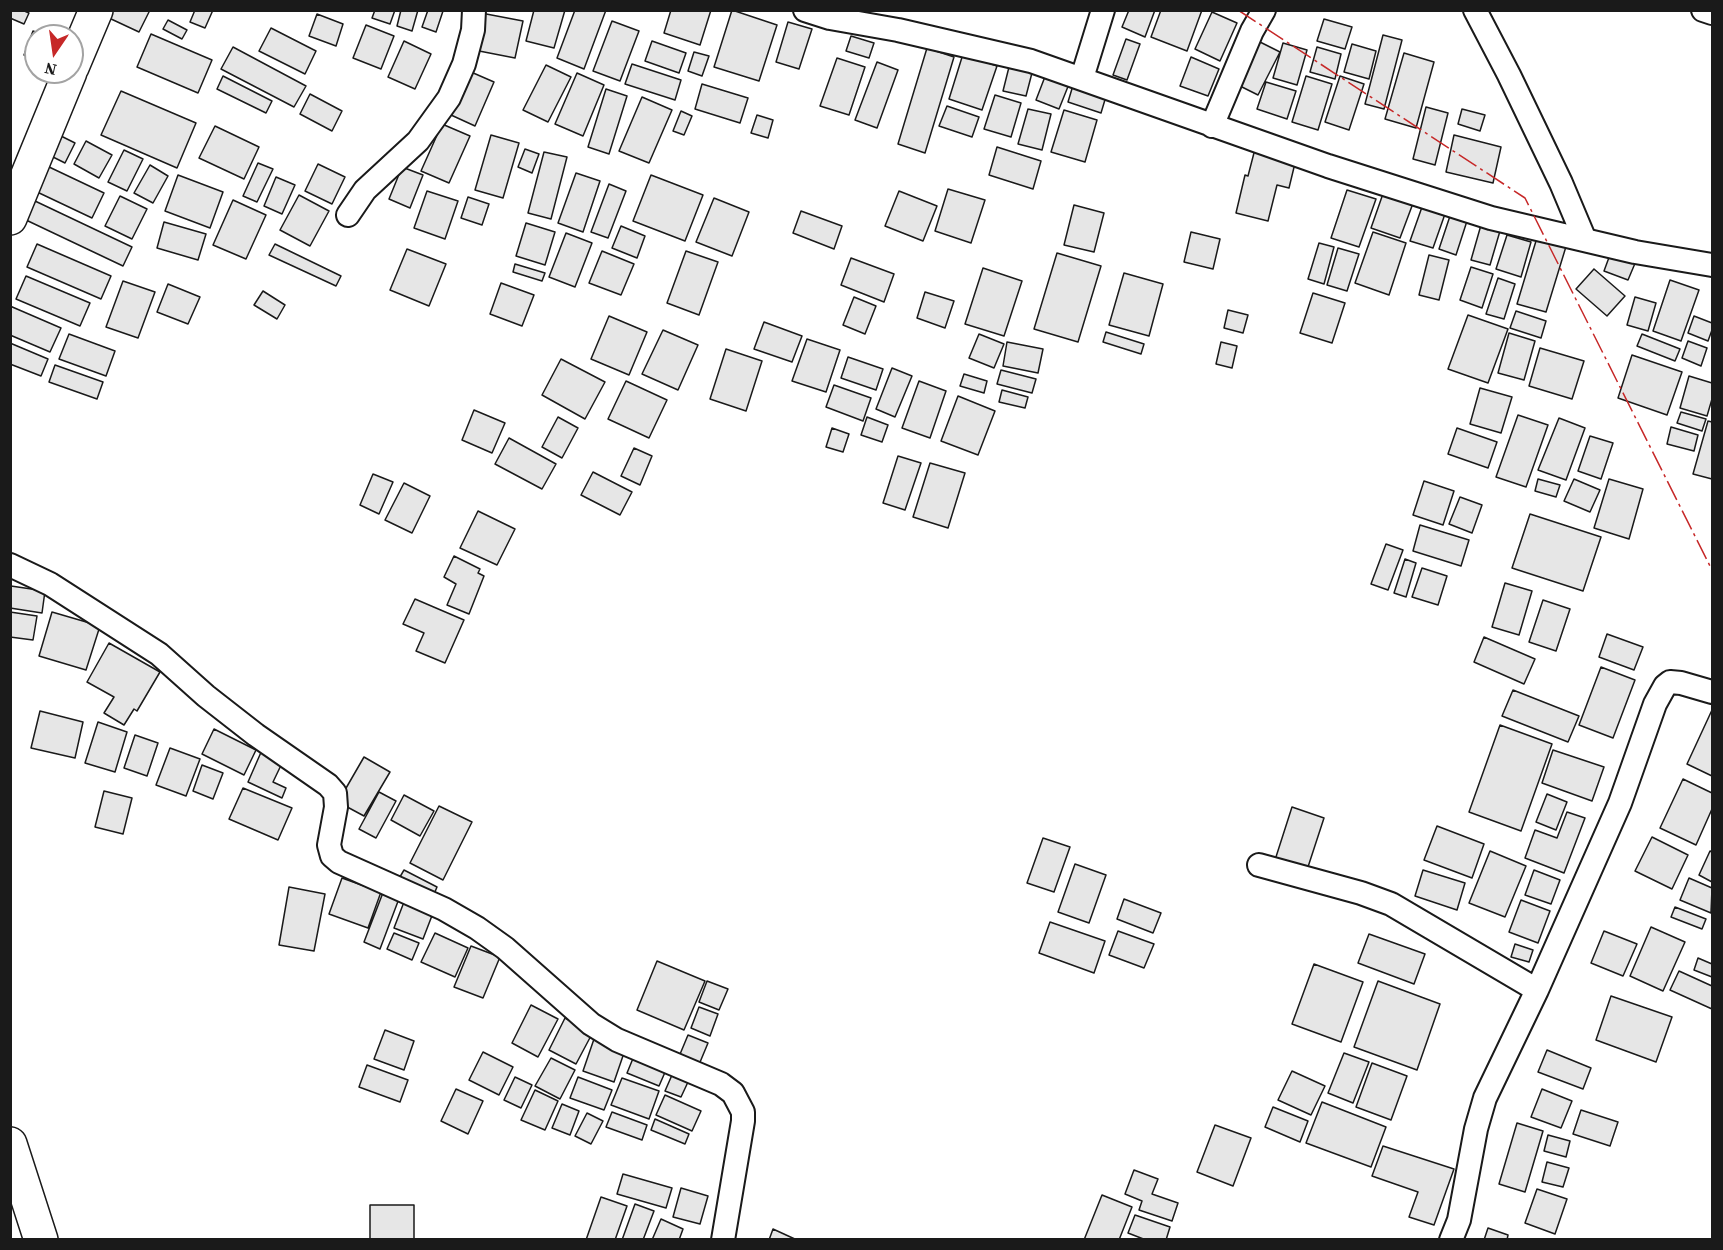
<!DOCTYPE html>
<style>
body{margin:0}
#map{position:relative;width:1723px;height:1250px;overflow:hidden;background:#fff;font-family:"Source Serif 4",serif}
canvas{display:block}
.frame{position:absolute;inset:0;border:12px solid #1a1a1a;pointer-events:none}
.north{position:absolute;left:24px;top:24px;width:60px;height:60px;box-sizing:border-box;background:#fff;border:2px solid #a3a3a3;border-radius:50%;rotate:193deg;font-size:16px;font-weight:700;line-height:24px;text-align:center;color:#1a1a1a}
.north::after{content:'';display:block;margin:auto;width:21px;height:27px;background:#c62828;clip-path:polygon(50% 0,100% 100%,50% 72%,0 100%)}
</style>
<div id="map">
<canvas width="1723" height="1250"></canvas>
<div class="frame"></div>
<div class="north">N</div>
</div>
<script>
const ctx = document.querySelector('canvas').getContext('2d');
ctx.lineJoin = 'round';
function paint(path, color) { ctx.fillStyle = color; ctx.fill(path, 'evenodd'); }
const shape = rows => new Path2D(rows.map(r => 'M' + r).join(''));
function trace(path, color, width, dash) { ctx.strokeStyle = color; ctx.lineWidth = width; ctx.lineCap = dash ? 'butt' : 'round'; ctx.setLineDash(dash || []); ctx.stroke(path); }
const building = shape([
 [11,10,22,10,29,13,24,24,10,18,11,10],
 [113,10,150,10,139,32,109,18,113,10],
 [195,10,213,10,205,28,190,22,195,10],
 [375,10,395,10,390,24,372,18,375,10],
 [401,10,418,10,412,31,397,26,401,10],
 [428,10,443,11,436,32,422,27,428,10],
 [534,10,565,10,554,48,526,41,534,10],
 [575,10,606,10,584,69,557,58,575,10],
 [671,10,711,10,700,45,664,33,671,10],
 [732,10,777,25,759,81,714,67,732,10],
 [1129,10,1155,10,1145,37,1122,27,1129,10],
 [1161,10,1202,10,1187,51,1151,37,1161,10],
 [1212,12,1237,23,1220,61,1195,49,1212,12],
 [481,13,523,21,515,58,474,50,481,13],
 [317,14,343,24,336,46,309,36,317,14],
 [1324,19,1352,27,1345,49,1317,41,1324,19],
 [168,20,187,30,182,39,163,29,168,20],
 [612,21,639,31,620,81,593,71,612,21],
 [788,22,812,29,799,69,776,62,788,22],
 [366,25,394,36,381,69,353,58,366,25],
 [271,28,316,51,305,74,259,51,271,28],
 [33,31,47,36,36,36,36,60,24,55,33,31],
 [151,34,212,60,198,93,137,67,151,34],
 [1383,35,1402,40,1384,109,1365,104,1383,35],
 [851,36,874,43,869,58,846,51,851,36],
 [1126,39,1140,44,1127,80,1113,75,1126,39],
 [1254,39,1280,52,1258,95,1232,82,1254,39],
 [404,41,431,54,415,89,388,77,404,41],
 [652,41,686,53,679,73,645,61,652,41],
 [1283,43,1307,50,1297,85,1273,78,1283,43],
 [1352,44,1376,51,1369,79,1344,72,1352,44],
 [233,47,306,86,294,107,221,69,233,47],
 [1317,47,1341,54,1335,79,1310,72,1317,47],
 [927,48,954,57,925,153,898,144,927,48],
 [694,52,709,56,702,76,688,71,694,52],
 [1404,53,1434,62,1416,128,1385,119,1404,53],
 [963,54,997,66,982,110,949,99,963,54],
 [1191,57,1219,69,1208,96,1180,86,1191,57],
 [837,58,865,67,849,115,820,106,837,58],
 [877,62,898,70,877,128,855,120,877,62],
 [1010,63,1033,69,1026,96,1003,91,1010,63],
 [632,64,681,80,675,100,625,84,632,64],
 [546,65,571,77,548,122,523,110,546,65],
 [471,72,494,82,475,126,451,115,471,72],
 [577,73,604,85,583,136,555,124,577,73],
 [1046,74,1069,84,1059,109,1036,100,1046,74],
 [223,76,272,101,266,113,217,89,223,76],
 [1306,76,1332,84,1318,130,1292,122,1306,76],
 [1340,76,1364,84,1349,130,1325,122,1340,76],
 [1074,82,1107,93,1101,113,1068,102,1074,82],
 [1266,82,1296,91,1287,119,1257,109,1266,82],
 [702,84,748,98,740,123,695,109,702,84],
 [606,89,627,96,609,154,588,147,606,89],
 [121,91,196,123,177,168,101,135,121,91],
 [310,94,342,111,332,131,300,114,310,94],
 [995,95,1021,103,1011,137,984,129,995,95],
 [642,97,672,110,649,163,619,151,642,97],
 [947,106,979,117,972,137,939,126,947,106],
 [1426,107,1448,113,1435,165,1413,159,1426,107],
 [1028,109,1051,114,1042,150,1018,144,1028,109],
 [1462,109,1485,115,1480,131,1458,124,1462,109],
 [1064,110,1097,120,1085,162,1051,152,1064,110],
 [681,111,692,116,684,135,673,131,681,111],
 [757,115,773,120,768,138,751,133,757,115],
 [442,124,470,136,449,183,421,171,442,124],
 [215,126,259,147,244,179,199,158,215,126],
 [57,134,75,143,65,163,47,154,57,134],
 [491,135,519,143,503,198,475,190,491,135],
 [1454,135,1501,147,1493,183,1446,172,1454,135],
 [86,141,112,155,99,178,74,164,86,141],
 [997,147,1041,161,1033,189,989,175,997,147],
 [525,149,539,154,532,173,518,167,525,149],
 [1255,149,1296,159,1289,188,1277,185,1268,221,1236,213,1245,175,1248,176,1255,149],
 [124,150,143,159,127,191,108,182,124,150],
 [544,152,567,157,551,219,528,213,544,152],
 [258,163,273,169,257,202,243,196,258,163],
 [318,164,345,177,332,204,305,191,318,164],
 [150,165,168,176,153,203,134,193,150,165],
 [47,166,104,193,92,218,35,191,47,166],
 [402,167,423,175,410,208,389,199,402,167],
 [576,173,600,181,583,232,558,223,576,173],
 [178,175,223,192,210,228,165,211,178,175],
 [651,175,703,195,685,241,633,221,651,175],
 [276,177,295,185,282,214,264,206,276,177],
 [609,184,626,191,608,238,591,232,609,184],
 [1385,188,1415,198,1400,238,1371,228,1385,188],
 [948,189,985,200,971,243,935,231,948,189],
 [1347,190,1376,199,1359,247,1331,238,1347,190],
 [427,191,458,201,445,239,414,228,427,191],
 [899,191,937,206,923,241,885,226,899,191],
 [299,195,329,211,310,246,280,230,299,195],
 [120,196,147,209,132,239,105,226,120,196],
 [468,197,489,204,482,225,461,218,468,197],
 [714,198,749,212,732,256,696,242,714,198],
 [233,200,266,215,246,259,213,245,233,200],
 [35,201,132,247,123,266,26,220,35,201],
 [1074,205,1104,213,1094,252,1064,245,1074,205],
 [1422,207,1445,214,1433,248,1410,241,1422,207],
 [801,211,842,226,834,249,793,233,801,211],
 [1450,216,1467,221,1456,255,1439,249,1450,216],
 [164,222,206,234,198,260,157,248,164,222],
 [526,223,555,232,545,265,516,256,526,223],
 [1481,225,1500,231,1490,265,1471,260,1481,225],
 [621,226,645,236,637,258,612,248,621,226],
 [1539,231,1568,240,1546,312,1517,304,1539,231],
 [1191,232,1220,239,1213,269,1184,262,1191,232],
 [1373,232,1406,243,1389,295,1355,283,1373,232],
 [566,233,592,243,575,287,549,277,566,233],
 [1507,235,1531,242,1521,277,1496,269,1507,235],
 [1319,243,1334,247,1324,284,1308,279,1319,243],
 [37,244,111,276,101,299,27,267,37,244],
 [275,244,341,276,336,286,269,255,275,244],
 [1338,248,1359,254,1347,291,1327,285,1338,248],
 [407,249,446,264,429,306,390,290,407,249],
 [602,251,634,264,621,295,589,283,602,251],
 [686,251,718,262,699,315,667,303,686,251],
 [1611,252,1636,261,1628,280,1604,271,1611,252],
 [1057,253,1101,266,1078,342,1034,329,1057,253],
 [1429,255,1449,260,1439,300,1419,295,1429,255],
 [851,258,894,274,884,302,841,285,851,258],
 [515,264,545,273,542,281,513,272,515,264],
 [1471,267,1493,274,1482,308,1460,300,1471,267],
 [983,268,1022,281,1004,336,965,324,983,268],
 [1594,269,1625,296,1607,316,1576,289,1594,269],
 [1124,273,1163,284,1149,336,1109,325,1124,273],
 [26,276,90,303,80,326,16,299,26,276],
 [1498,278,1515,284,1504,319,1486,314,1498,278],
 [1670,280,1699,290,1681,341,1653,331,1670,280],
 [123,281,155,292,138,338,106,327,123,281],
 [501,283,534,295,522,326,490,314,501,283],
 [168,284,200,297,188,324,157,312,168,284],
 [263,291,285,305,277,319,254,305,263,291],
 [925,292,954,301,945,328,917,318,925,292],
 [1313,293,1345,303,1332,343,1300,333,1313,293],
 [854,297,876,306,865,334,843,325,854,297],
 [1635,297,1656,303,1648,331,1627,325,1635,297],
 [10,306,61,328,50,352,10,335,10,306],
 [1228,310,1248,315,1243,333,1224,328,1228,310],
 [1516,311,1546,321,1541,338,1510,328,1516,311],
 [1468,315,1508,329,1488,383,1448,369,1468,315],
 [609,316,647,332,629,375,591,359,609,316],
 [1694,316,1712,323,1712,330,1708,341,1688,333,1694,316],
 [764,322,802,336,792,362,754,349,764,322],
 [663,330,698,345,678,390,642,374,663,330],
 [1106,332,1144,344,1141,354,1103,342,1106,332],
 [1509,333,1535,341,1524,380,1498,373,1509,333],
 [69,334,115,351,106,376,59,359,69,334],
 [979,334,1004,344,994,368,969,358,979,334],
 [1642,334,1680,349,1675,361,1637,346,1642,334],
 [807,339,840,350,826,392,792,381,807,339],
 [1688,341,1707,348,1701,366,1682,358,1688,341],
 [1007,342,1043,349,1038,373,1003,366,1007,342],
 [1221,342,1237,346,1232,368,1216,364,1221,342],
 [10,343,48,359,41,376,10,364,10,343],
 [1540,348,1584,361,1572,399,1529,386,1540,348],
 [726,349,762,361,746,411,710,399,726,349],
 [1632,355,1682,372,1667,415,1618,398,1632,355],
 [848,357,883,369,876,390,841,378,848,357],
 [561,359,605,382,585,419,542,395,561,359],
 [55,365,103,382,97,399,49,382,55,365],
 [892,368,912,376,895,417,876,409,892,368],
 [1001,370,1036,379,1032,393,997,384,1001,370],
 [964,374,987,381,984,393,960,386,964,374],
 [1689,376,1712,383,1712,399,1707,416,1680,408,1689,376],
 [626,381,667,400,649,438,608,419,626,381],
 [919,381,946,391,930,438,902,428,919,381],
 [834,385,871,398,863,421,826,407,834,385],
 [1480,388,1512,397,1501,433,1470,424,1480,388],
 [1002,390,1028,397,1025,408,999,402,1002,390],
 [958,396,995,411,978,455,941,441,958,396],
 [474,410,505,423,492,453,462,440,474,410],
 [1681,412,1706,419,1702,431,1677,423,1681,412],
 [1518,415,1548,425,1526,487,1496,477,1518,415],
 [558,417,578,428,562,458,542,447,558,417],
 [867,417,888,425,882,442,861,435,867,417],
 [1559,418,1585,428,1566,480,1538,470,1559,418],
 [1708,421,1712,422,1712,479,1693,474,1708,421],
 [1671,427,1698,435,1694,451,1667,444,1671,427],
 [832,428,849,434,843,452,826,447,832,428],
 [1457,428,1497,442,1488,468,1448,454,1457,428],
 [1590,436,1613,443,1601,479,1578,471,1590,436],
 [509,438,556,464,542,489,495,464,509,438],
 [634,448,652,456,640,485,621,476,634,448],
 [898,456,921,463,905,510,883,503,898,456],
 [930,463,965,473,948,528,913,517,930,463],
 [593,472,632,492,620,515,581,495,593,472],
 [373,474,393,482,379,514,360,505,373,474],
 [1538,479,1560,485,1556,497,1535,491,1538,479],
 [1574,479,1600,490,1590,512,1564,501,1574,479],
 [1609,479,1643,489,1629,539,1594,528,1609,479],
 [1424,481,1454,491,1443,525,1413,515,1424,481],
 [404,483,430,496,412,533,385,520,404,483],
 [1460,497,1482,505,1472,533,1449,524,1460,497],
 [478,511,515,529,497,565,460,548,478,511],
 [1530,514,1601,537,1583,591,1512,568,1530,514],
 [1420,525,1469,540,1461,566,1413,551,1420,525],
 [1386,544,1403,550,1388,590,1371,584,1386,544],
 [454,556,480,569,478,573,484,576,469,614,447,605,456,584,444,577,454,556],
 [1405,559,1416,563,1406,597,1394,593,1405,559],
 [1422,568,1447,576,1438,605,1412,597,1422,568],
 [1505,583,1532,591,1519,635,1492,627,1505,583],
 [11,586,45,591,42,613,10,608,11,586],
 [415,599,464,620,445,663,416,651,424,633,403,624,415,599],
 [1543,600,1570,609,1556,651,1529,642,1543,600],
 [10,612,37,616,33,640,10,637,10,612],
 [52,612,100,626,86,670,39,656,52,612],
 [1607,634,1643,647,1634,670,1599,657,1607,634],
 [1484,637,1535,659,1524,684,1474,662,1484,637],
 [109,643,160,672,137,711,134,709,124,725,104,713,114,697,87,682,109,643],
 [1601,667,1635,680,1613,738,1579,725,1601,667],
 [1513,690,1579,716,1568,742,1502,716,1513,690],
 [1712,710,1712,776,1687,764,1712,710],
 [40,711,83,722,75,758,31,748,40,711],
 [98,722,127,732,115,772,85,763,98,722],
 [1500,725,1552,744,1521,831,1469,812,1500,725],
 [214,729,256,750,244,775,202,754,214,729],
 [135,735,158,743,147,776,124,768,135,735],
 [170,748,200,759,186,796,156,785,170,748],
 [262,750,284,759,273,782,286,788,282,798,248,782,262,750],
 [1553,750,1604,767,1592,801,1542,783,1553,750],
 [364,757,390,772,364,816,338,802,364,757],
 [202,765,223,773,213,799,193,791,202,765],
 [1683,779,1712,793,1712,809,1696,845,1660,828,1683,779],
 [243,788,292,808,278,840,229,819,243,788],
 [104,791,132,798,123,834,95,827,104,791],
 [379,792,396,801,376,838,359,829,379,792],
 [1547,794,1567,802,1556,830,1536,822,1547,794],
 [404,795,434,811,420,836,391,820,404,795],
 [439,806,472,822,443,880,410,863,439,806],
 [1292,807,1324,818,1307,870,1275,860,1292,807],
 [1567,812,1585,818,1564,873,1525,858,1535,830,1557,838,1567,812],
 [1437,826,1484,844,1472,878,1424,860,1437,826],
 [1652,837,1688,855,1672,889,1635,871,1652,837],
 [1043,838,1070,847,1054,892,1027,883,1043,838],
 [1490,851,1526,866,1505,917,1469,903,1490,851],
 [1710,851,1712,852,1712,882,1699,875,1710,851],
 [1075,864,1106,875,1089,923,1058,912,1075,864],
 [404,870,437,887,432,899,397,882,404,870],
 [1423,870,1465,883,1457,910,1415,896,1423,870],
 [1534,870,1560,880,1551,904,1525,895,1534,870],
 [342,878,381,892,368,928,329,914,342,878],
 [1689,878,1712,888,1711,913,1680,900,1689,878],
 [289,887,325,894,314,951,279,945,289,887],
 [384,890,400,896,380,949,364,942,384,890],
 [1124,899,1161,913,1153,933,1117,919,1124,899],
 [1521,900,1550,911,1538,943,1509,932,1521,900],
 [404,902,433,913,423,939,394,928,404,902],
 [1675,907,1706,919,1702,929,1671,917,1675,907],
 [1050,922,1105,941,1094,973,1039,953,1050,922],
 [1651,927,1685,942,1663,991,1630,976,1651,927],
 [1118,931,1154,944,1144,968,1109,955,1118,931],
 [1604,931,1637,944,1623,976,1591,963,1604,931],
 [394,933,419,943,412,960,387,949,394,933],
 [435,933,468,948,455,977,421,962,435,933],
 [1369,934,1425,954,1414,984,1358,963,1369,934],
 [1515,944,1533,950,1529,962,1511,957,1515,944],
 [471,946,500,957,483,998,454,987,471,946],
 [1698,958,1712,964,1712,977,1694,970,1698,958],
 [657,961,705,981,684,1030,637,1010,657,961],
 [1314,964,1363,982,1341,1042,1292,1024,1314,964],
 [1679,971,1712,986,1712,1009,1670,990,1679,971],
 [707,981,728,989,719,1010,699,1002,707,981],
 [1378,981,1440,1004,1417,1070,1354,1047,1378,981],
 [1611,996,1672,1017,1656,1062,1596,1040,1611,996],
 [531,1005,558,1019,538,1057,512,1043,531,1005],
 [699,1007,718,1014,710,1036,691,1028,699,1007],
 [565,1018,593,1032,576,1064,549,1050,565,1018],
 [385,1030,414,1041,404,1070,374,1059,385,1030],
 [688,1035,708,1043,698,1067,678,1059,688,1035],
 [594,1039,625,1050,614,1082,583,1071,594,1039],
 [1547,1050,1591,1068,1583,1089,1538,1072,1547,1050],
 [483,1052,513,1067,499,1095,469,1080,483,1052],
 [1344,1053,1369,1062,1353,1103,1328,1093,1344,1053],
 [634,1056,666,1070,659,1086,627,1073,634,1056],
 [551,1058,575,1070,560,1099,535,1086,551,1058],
 [1372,1063,1407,1076,1391,1120,1356,1107,1372,1063],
 [367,1065,408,1080,400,1102,359,1087,367,1065],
 [1292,1071,1325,1086,1311,1115,1278,1100,1292,1071],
 [672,1075,688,1082,681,1097,665,1091,672,1075],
 [515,1077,532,1085,521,1108,504,1100,515,1077],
 [578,1077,612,1090,604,1110,570,1098,578,1077],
 [622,1078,659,1091,649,1119,611,1105,622,1078],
 [456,1089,483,1101,468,1134,441,1121,456,1089],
 [1542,1089,1572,1101,1561,1128,1531,1117,1542,1089],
 [535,1090,558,1101,545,1130,521,1120,535,1090],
 [665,1095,701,1111,692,1131,656,1115,665,1095],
 [1322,1102,1386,1127,1371,1167,1306,1143,1322,1102],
 [562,1104,579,1111,570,1135,552,1128,562,1104],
 [1273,1107,1308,1121,1300,1142,1265,1127,1273,1107],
 [1581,1110,1618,1122,1610,1146,1573,1134,1581,1110],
 [612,1112,647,1125,642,1140,606,1127,612,1112],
 [587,1113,603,1121,591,1144,575,1136,587,1113],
 [655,1119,689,1134,685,1144,651,1130,655,1119],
 [1517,1123,1543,1131,1525,1192,1499,1184,1517,1123],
 [1215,1125,1251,1138,1233,1186,1197,1172,1215,1125],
 [1548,1135,1570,1141,1566,1157,1544,1151,1548,1135],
 [1383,1146,1454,1169,1434,1225,1409,1217,1418,1192,1372,1176,1383,1146],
 [1547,1162,1569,1168,1563,1187,1542,1182,1547,1162],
 [1134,1170,1158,1179,1152,1194,1178,1203,1172,1221,1139,1210,1142,1201,1125,1194,1134,1170],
 [623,1174,672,1188,666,1208,617,1194,623,1174],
 [681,1188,708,1196,700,1224,673,1217,681,1188],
 [1537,1189,1567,1199,1555,1234,1525,1223,1537,1189],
 [1102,1195,1132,1207,1119,1240,1084,1240,1102,1195],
 [601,1197,627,1206,615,1240,586,1240,601,1197],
 [635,1204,654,1211,643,1240,622,1240,635,1204],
 [370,1205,414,1205,414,1240,370,1240,370,1205],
 [1135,1215,1170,1227,1166,1240,1146,1240,1128,1233,1135,1215],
 [661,1219,683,1229,679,1240,652,1240,661,1219],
 [1488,1228,1508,1235,1507,1240,1484,1240,1488,1228],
 [773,1229,797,1240,769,1240,773,1229]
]);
paint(building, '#e6e6e6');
trace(building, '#1a1a1a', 1.5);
const street = shape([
 [805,10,830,18,898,30,1031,61,1328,166,1491,218,1635,252,1712,265],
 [1475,10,1509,75,1561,183,1585,240],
 [1703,10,1712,13],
 [1082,78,1103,10],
 [1212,126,1252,31,1264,10],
 [348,215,365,190,418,141,449,98,464,64,473,30,474,10],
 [10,565,50,584,159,654,206,696,256,735,328,785,335,793,336,807,329,845,332,856,339,862,444,909,477,928,505,948,591,1024,617,1040,721,1084,733,1093,743,1112,743,1121,723,1240],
 [1259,865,1361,893,1391,904,1537,990],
 [1451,1240,1459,1220,1476,1129,1485,1098,1537,990,1620,803,1655,704,1665,686,1670,682,1681,683,1712,692]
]);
const primary = shape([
 [72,67,96,10],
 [10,218,70,72],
 [10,1144,41,1240]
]);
trace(street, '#1a1a1a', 26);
trace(primary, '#1a1a1a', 36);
trace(street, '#fff', 22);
trace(primary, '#fff', 33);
trace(shape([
 [1238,10,1525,198,1712,570]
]), '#c62828', 1.5, [21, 4.5, 3, 4.5]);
</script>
